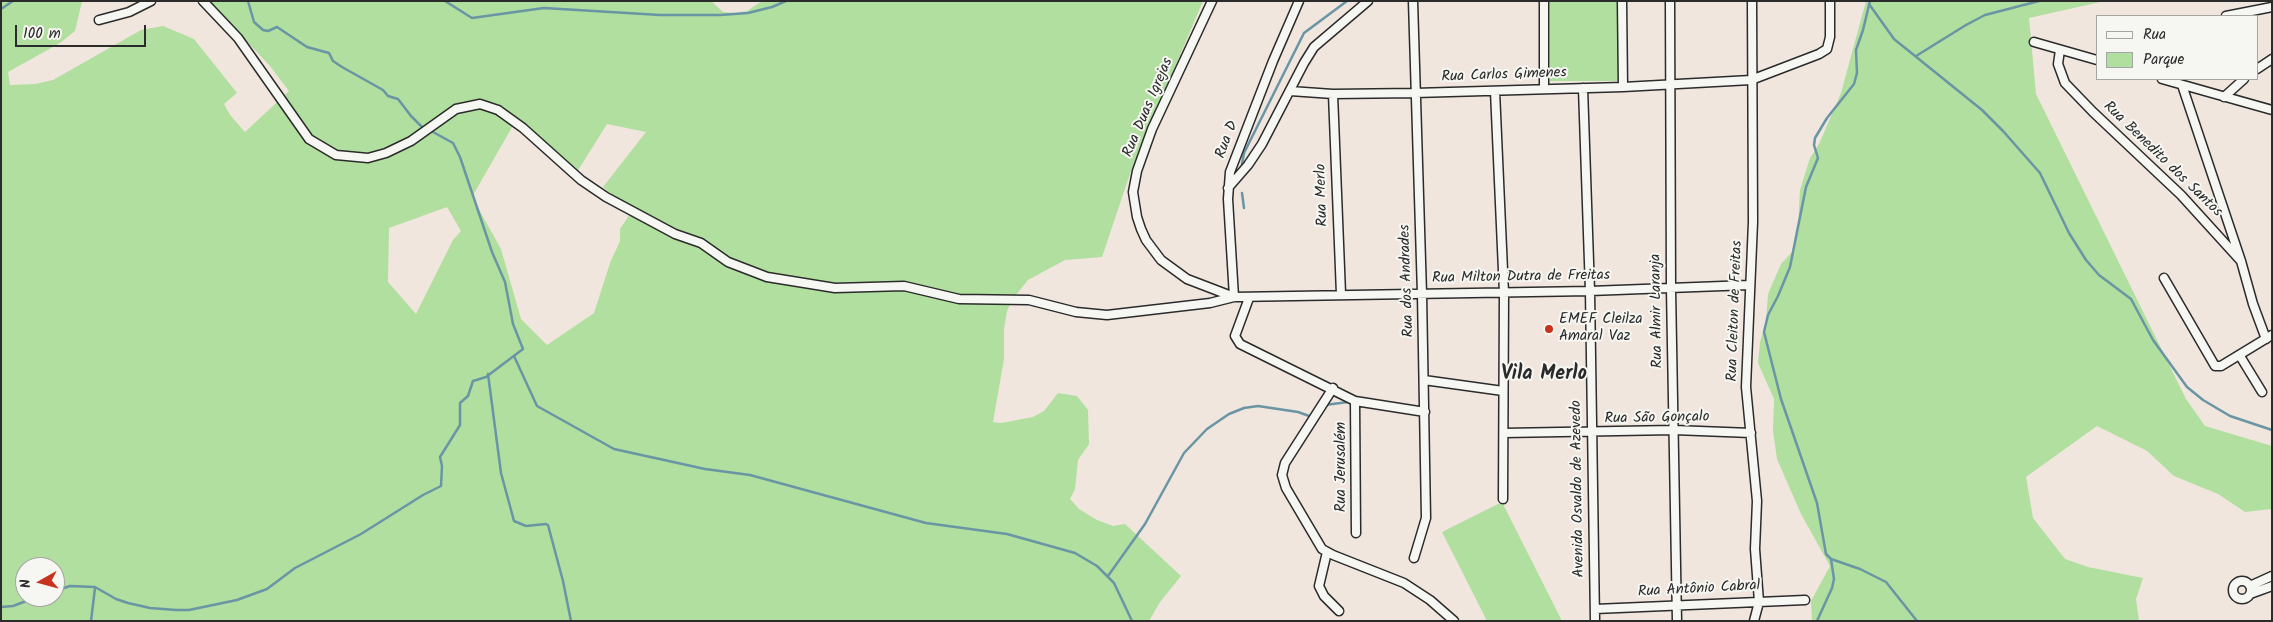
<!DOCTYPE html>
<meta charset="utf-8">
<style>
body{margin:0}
#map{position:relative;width:2273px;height:622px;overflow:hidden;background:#f0e6de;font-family:Kalam,sans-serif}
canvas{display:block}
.frame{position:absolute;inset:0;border:2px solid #2b2b2b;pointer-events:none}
.legend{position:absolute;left:2096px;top:15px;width:162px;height:65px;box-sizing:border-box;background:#f6f6f2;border:1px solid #a5a5a2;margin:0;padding:6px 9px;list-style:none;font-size:15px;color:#2b2b2b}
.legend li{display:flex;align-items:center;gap:10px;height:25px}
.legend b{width:25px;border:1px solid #a5a5a2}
.north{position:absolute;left:15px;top:557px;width:50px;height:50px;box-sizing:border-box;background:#f6f6f2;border:1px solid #a5a5a2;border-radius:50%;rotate:263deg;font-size:14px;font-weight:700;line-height:20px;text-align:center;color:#2b2b2b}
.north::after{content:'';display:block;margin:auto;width:18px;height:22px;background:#c8321e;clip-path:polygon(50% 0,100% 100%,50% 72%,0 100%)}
.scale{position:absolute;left:15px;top:25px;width:131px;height:22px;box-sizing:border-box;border:2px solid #2b2b2b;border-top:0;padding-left:6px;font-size:15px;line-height:18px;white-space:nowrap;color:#2b2b2b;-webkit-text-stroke:4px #f6f6f2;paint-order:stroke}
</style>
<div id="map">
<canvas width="2273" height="622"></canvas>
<div class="frame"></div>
<ul class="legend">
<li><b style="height:6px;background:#f6f6f2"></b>Rua</li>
<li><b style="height:14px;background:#b1df9f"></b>Parque</li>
</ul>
<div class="north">N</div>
<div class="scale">100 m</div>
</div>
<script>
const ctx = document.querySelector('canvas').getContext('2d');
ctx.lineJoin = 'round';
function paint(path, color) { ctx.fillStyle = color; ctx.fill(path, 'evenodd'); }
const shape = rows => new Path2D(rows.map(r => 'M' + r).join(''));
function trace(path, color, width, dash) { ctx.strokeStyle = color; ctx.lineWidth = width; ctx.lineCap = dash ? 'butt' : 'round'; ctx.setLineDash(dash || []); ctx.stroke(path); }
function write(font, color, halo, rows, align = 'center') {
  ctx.font = font + ' Kalam,sans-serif'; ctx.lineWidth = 4; ctx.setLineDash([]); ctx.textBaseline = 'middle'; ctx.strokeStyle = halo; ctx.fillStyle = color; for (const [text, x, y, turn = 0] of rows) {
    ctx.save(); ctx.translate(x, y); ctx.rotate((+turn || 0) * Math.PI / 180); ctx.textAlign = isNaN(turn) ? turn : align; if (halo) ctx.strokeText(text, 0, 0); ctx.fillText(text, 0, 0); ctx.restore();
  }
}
paint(shape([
 [1,1,82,1,75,31,60,43,8,72,10,85,35,84,53,80,141,30,163,26,194,39,237,93,224,104,230,115,245,132,289,91,269,65,209,1,711,1,723,12,735,13,747,11,762,1,1203,1,1131,171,1102,257,1065,260,1028,280,1012,300,1007,311,1004,329,1004,359,993,422,1001,423,1033,417,1044,411,1058,393,1077,396,1088,410,1089,444,1078,460,1075,489,1070,499,1079,509,1097,520,1113,526,1125,524,1181,576,1160,602,1149,621,1,621],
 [515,122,577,172,607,124,646,132,603,187,632,211,620,229,620,241,610,263,594,313,547,345,521,319,501,249,472,197],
 [447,207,461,231,453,240,416,314,388,282,389,228],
 [25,567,55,567,55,597,25,597],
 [1550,1,1619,1,1619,81,1550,81],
 [1866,1,2105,1,2029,18,2036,94,2186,399,2205,426,2272,446,2272,509,2245,512,2218,494,2174,476,2147,451,2097,426,2026,477,2033,518,2065,559,2088,567,2143,578,2136,599,2139,621,1812,621,1811,601,1830,566,1801,514,1777,459,1773,431,1774,399,1758,363,1760,342,1766,321,1768,294,1781,264,1794,250,1798,228,1800,190,1810,158,1819,144,1841,93],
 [1502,502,1562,621,1487,621,1442,532]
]), '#b1df9f');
trace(shape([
 [248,1,254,22,263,30,268,31,277,27,307,47,329,53,333,61,342,67,383,90,388,96,398,99,411,116,424,129],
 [445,1,472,18,544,8,660,15,720,15,748,13,772,7,786,1],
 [1870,1,1863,30,1856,50,1857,73,1854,84,1827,118,1815,138,1814,145,1818,158,1806,187,1790,267,1778,296,1768,315,1764,332,1781,399,1817,503,1826,554,1831,559,1860,569,1886,582,1917,621],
 [1869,4,1894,39,1982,110,2003,131,2040,173,2069,233,2086,260,2099,275,2131,299,2153,340,2187,387,2203,400,2230,416,2272,430],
 [1,9,13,1],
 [1916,56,1966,25,1985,15,2039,1],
 [1242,164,1244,153,1304,33,1347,1],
 [1242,193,1244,208],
 [514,356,537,406,614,449,705,469,750,475,926,523,1007,534,1075,553,1097,566,1114,583,1132,621],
 [488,374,501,473,514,521,526,526,546,524,548,525,563,581,571,621],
 [1325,405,1348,402],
 [1108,576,1145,524,1184,453,1207,429,1229,414,1244,408,1258,406,1298,412,1312,417],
 [55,591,70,586,95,587,116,599,128,603,150,608,176,610,189,610,237,600,267,589,295,568,361,534,423,495,441,486,442,466,440,457,460,425,460,403,468,396,473,381,486,377,523,349,513,324,505,282,492,252,460,157,453,143,433,132],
 [1,607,13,606,37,597],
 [91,621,95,588],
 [1817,621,1832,588,1834,579,1831,559]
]), '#6995a4', 2.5);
const street = shape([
 [203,1,238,38,309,139,336,155,368,158,386,153,411,141,456,109,480,104,498,110,523,128,581,180,606,197,675,234,701,243,728,262,767,277,798,282,835,288,904,286,959,299,1029,300,1076,312,1107,315,1210,303,1234,297,1590,291,1749,285],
 [1212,1,1152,129,1137,171,1133,192,1137,217,1141,229,1146,240,1161,260,1187,279,1234,297],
 [1413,1,1422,294,1426,518,1414,558],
 [1622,1,1623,87],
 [1670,1,1671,289,1677,621],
 [1752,1,1753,222,1746,387,1757,501,1755,549,1759,602,1754,621],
 [2226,16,2272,7],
 [99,20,129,12,151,1],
 [2034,42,2097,60],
 [2060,50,2058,64,2065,83,2093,112,2181,195,2241,261],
 [2257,69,2272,59],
 [2162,79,2272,110],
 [2182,85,2241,261,2253,304,2266,339],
 [1583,88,1590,291,1595,621],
 [1544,89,1544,1],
 [1290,91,1333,94,1415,93,1623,87,1751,80,1819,54,1827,49,1830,37,1830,1],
 [1495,91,1504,293,1503,499],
 [1333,94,1341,294],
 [2224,97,2244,79],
 [1228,188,1248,165,1262,144,1304,63,1314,47,1368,1],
 [2164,278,2215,366,2221,366,2272,335],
 [1234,297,1228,199,1230,172,1273,61,1299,1],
 [1249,298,1235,336,1240,344,1355,401,1425,412],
 [2240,356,2262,392],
 [1424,380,1503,391],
 [1333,388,1285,463,1282,475,1286,488,1322,549,1333,555,1404,583,1430,600,1454,621],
 [1355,401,1356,533],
 [1504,433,1674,430,1751,433],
 [1327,552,1319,586,1324,596,1339,611],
 '2233 590a9 9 0 1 1 18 0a9 9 0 1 1-18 0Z',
 [2250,586,2272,576],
 [2250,594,2272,586],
 [1595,609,1805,600]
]);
trace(street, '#2b2b2b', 11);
trace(street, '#f6f6f2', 8);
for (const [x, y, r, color] of [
 [1549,329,5,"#c8321e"]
]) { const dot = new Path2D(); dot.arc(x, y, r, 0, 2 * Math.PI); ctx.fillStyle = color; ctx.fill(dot); trace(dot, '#f6f6f2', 2); }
write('15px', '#2b2b2b', '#f6f6f2', [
 ["Rua Carlos Gimenes",1504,76,-2],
 ["Rua Duas Igrejas",1149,108,-67],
 ["Rua D",1228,140,-69],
 ["Rua Benedito dos Santos",2162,160,44],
 ["Rua Merlo",1323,195,-92],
 ["Rua Milton Dutra de Freitas",1521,278,-1],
 ["Rua dos Andrades",1408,281,-92],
 ["Rua Almir Laranja",1658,311,-91],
 ["Rua Cleiton de Freitas",1736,311,-88],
 ["Rua São Gonçalo",1657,419,-1],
 ["Rua Jerusalém",1342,467,-90],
 ["Avenida Osvaldo de Azevedo",1579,489,-91],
 ["Rua Antônio Cabral",1699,590,-3]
]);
write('15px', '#2b2b2b', '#f6f6f2', [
 ["EMEF Cleilza",1559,320],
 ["Amaral Vaz",1559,337]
], 'left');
write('bold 20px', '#2b2b2b', '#f6f6f2', [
 ["Vila Merlo",1544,376]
]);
</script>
